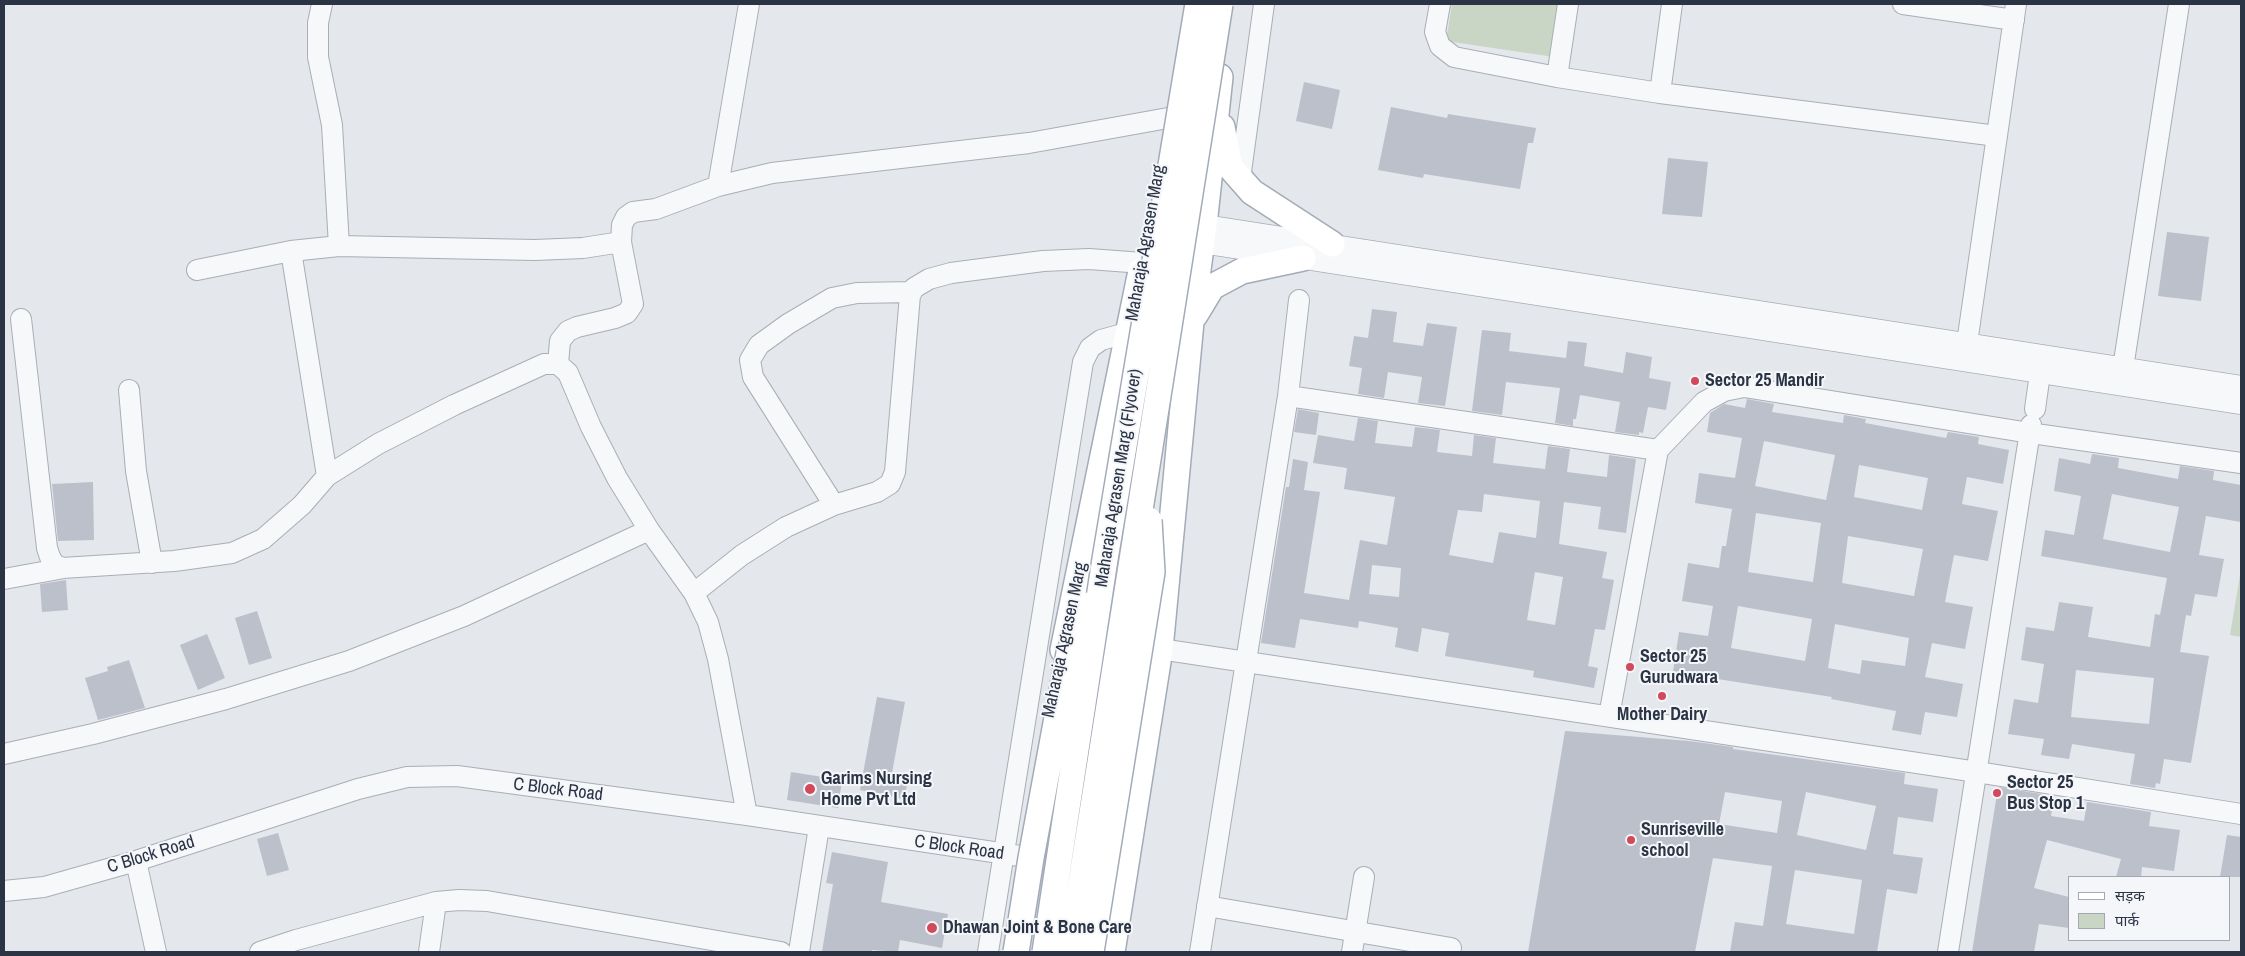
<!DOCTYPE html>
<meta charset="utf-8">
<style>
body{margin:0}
#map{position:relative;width:2245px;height:956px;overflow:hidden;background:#e4e7ec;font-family:"Archivo Narrow","Noto Sans Devanagari",sans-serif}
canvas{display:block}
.frame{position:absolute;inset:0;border:5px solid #2b3445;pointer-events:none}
.legend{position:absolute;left:2068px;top:876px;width:162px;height:65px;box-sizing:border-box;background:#f4f6f9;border:1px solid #a4a8b1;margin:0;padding:6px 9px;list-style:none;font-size:15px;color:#2b3445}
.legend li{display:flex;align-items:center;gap:10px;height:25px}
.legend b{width:25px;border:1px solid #a4a8b1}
</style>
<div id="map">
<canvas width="2245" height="956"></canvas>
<div class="frame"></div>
<ul class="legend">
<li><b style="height:6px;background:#fff"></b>सड़क</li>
<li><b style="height:14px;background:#c9d6c5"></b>पार्क</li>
</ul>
</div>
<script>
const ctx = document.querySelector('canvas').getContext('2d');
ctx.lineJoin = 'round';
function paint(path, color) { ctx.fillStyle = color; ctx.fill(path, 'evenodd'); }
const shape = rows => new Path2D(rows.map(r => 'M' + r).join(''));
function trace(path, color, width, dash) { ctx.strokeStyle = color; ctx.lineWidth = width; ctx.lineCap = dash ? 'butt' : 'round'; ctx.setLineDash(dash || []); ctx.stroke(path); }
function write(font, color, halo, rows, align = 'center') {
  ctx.font = font + ' "Archivo Narrow",sans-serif'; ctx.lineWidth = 4; ctx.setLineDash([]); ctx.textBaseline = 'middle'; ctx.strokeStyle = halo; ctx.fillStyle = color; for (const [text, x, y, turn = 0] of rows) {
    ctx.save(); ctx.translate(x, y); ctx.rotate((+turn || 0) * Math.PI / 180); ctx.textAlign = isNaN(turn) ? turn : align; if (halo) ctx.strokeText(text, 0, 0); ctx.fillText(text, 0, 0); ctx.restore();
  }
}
paint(shape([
 [1452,4,1562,4,1554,57,1446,41],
 [2241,569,2241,637,2230,635]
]), '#c9d6c5');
paint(shape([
 [1304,82,1340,90,1332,129,1296,121],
 [1391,107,1447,118,1448,114,1536,128,1533,143,1528,143,1520,189,1424,174,1423,178,1378,170],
 [1668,158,1708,162,1702,217,1662,214],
 [2167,232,2209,237,2201,301,2158,296],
 [1372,309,1397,312,1393,342,1423,346,1427,323,1457,327,1445,406,1418,403,1422,377,1388,372,1384,398,1358,394,1362,368,1349,366,1354,336,1368,338],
 [1482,330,1511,333,1509,351,1566,358,1568,341,1587,343,1584,366,1623,373,1626,352,1652,357,1649,378,1671,382,1666,410,1648,407,1643,433,1639,432,1639,435,1615,432,1620,402,1580,395,1576,419,1573,419,1573,426,1555,423,1560,388,1506,382,1502,415,1472,411],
 [1747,399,1774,404,1772,412,1843,423,1844,415,1866,419,1865,423,1946,438,1948,432,1979,437,1978,444,2009,450,2003,484,1967,477,1962,504,1998,511,1988,561,1954,555,1945,602,1973,607,1965,649,1932,643,1925,677,1963,684,1957,717,1925,712,1921,735,1892,730,1896,711,1831,699,1832,697,1673,672,1679,632,1708,636,1713,606,1682,601,1688,563,1719,568,1722,546,1726,546,1732,509,1695,503,1699,473,1735,478,1742,438,1707,432,1710,413,1724,404,1745,408],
 [1764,441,1835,455,1826,500,1755,486],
 [1859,465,1928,478,1922,510,1854,497],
 [1756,513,1821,523,1813,582,1748,572],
 [1848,536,1923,549,1914,596,1842,583],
 [1738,606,1812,619,1805,661,1731,648],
 [1835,624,1909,638,1905,666,1862,660,1860,674,1828,668],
 [1298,409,1319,413,1316,435,1294,432],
 [1358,418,1378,421,1375,443,1412,447,1415,427,1440,430,1437,452,1472,456,1474,435,1496,438,1493,463,1545,469,1548,446,1570,449,1567,472,1607,477,1609,455,1636,459,1626,533,1598,529,1601,507,1564,502,1559,544,1607,552,1602,578,1614,580,1605,630,1595,629,1588,666,1598,668,1594,688,1533,677,1534,671,1445,656,1449,633,1422,628,1418,652,1395,647,1398,628,1359,621,1358,628,1300,619,1295,648,1261,643,1286,487,1289,487,1293,459,1308,462,1304,490,1320,492,1304,593,1349,600,1360,540,1387,545,1395,497,1344,489,1347,468,1313,463,1318,435,1354,441],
 [1484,494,1540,501,1536,538,1499,532,1493,563,1449,555,1458,510,1482,512],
 [1372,565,1401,568,1399,597,1369,594],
 [1535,572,1563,577,1555,625,1527,620],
 [2092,454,2119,458,2118,468,2178,479,2180,466,2214,471,2213,480,2241,485,2241,522,2206,516,2199,555,2224,559,2217,597,2195,594,2191,616,2186,615,2180,652,2209,656,2191,763,2164,759,2160,784,2156,783,2155,788,2130,784,2135,754,2072,744,2069,759,2041,755,2044,739,2008,734,2014,699,2038,703,2044,664,2021,660,2026,627,2054,631,2059,602,2093,607,2088,637,2150,647,2155,614,2160,615,2167,578,2041,556,2045,530,2074,535,2081,496,2054,491,2059,458,2090,464],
 [2112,494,2179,507,2170,552,2103,539],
 [2076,670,2154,678,2149,724,2071,717],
 [93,482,94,540,58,541,52,484],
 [66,580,68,610,42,612,40,584],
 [257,611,272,658,249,665,235,618],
 [207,634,225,678,198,690,180,645],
 [129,660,145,708,98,720,85,678,108,671,107,667],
 [877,697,905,702,892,773,909,776,904,799,860,790],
 [1565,731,1689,741,1733,747,1733,749,1905,773,1904,784,1938,789,1933,822,1898,817,1893,854,1923,858,1917,894,1887,889,1877,952,1730,952,1735,922,1763,926,1772,866,1713,858,1695,952,1528,952],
 [1725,792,1782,801,1777,833,1719,824],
 [1806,792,1876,806,1866,850,1797,835],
 [1795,870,1862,880,1854,934,1786,924],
 [791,772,842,780,838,808,787,800],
 [1998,787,2054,796,2051,816,2084,821,2087,802,2151,812,2149,826,2180,830,2174,871,2142,867,2141,877,2116,877,2121,859,2047,840,2034,888,2069,897,2069,928,2039,924,2034,952,1972,952],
 [278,833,289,870,267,876,257,839],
 [2227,835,2241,837,2241,877,2220,877],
 [832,852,888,862,881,902,948,914,942,948,900,940,898,952,872,950,872,952,822,952,833,884,826,883]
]), '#bbc0ca');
const minor = shape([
 [322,4,318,23,318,57,332,125,339,246],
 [1440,4,1435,32,1440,46,1454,57,1557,77,1660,93,1997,136],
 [1903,4,2014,20],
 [1557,77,1568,4],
 [1660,93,1672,4],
 [1240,179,1264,4],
 [718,186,749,4],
 [1204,225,2241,386],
 [1202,243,2241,404],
 [291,251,327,476],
 [197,270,291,251,339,246,535,250,583,248,621,242],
 [21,319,47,548,50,557,54,564,62,568,174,561,232,553,263,539,302,505,327,476,378,444,454,405,544,364,558,364,568,373,591,427,617,478,649,530],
 [1967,343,2016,4],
 [558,364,560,341,568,331,577,327,615,318,627,313,633,304,621,242,622,225,626,217,633,212,656,209,718,186,772,173,1029,143,1168,118],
 [2121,381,2179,4],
 [129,390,136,471,152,563],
 [1288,396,1658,450],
 [2035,409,2042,359],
 [834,505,753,377,750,360,759,345,788,324,832,298,857,293,912,292],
 [4,579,64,568],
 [694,593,742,555,786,527,834,505,877,492,890,484,895,472,910,295,914,288,929,279,951,273,1043,261,1089,259,1143,263],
 [1160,649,1977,772,2241,814],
 [1609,716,1658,450,1704,402,1724,391,1744,387,2030,433,2241,463],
 [4,754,93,734,226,699,349,661,464,616,649,530,694,593,708,622,718,659,747,815],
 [136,861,156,952],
 [4,891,44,887,136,861,358,789,407,777,457,776,747,815,1073,864],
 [1207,906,1451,948],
 [260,952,296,940,436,902,459,900,487,901,781,952],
 [429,952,436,902],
 [799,952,819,827],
 [988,952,1083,362,1090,348,1101,340,1130,332],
 [1200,952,1288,396,1299,300],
 [1352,952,1364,877],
 [1948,952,2031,425]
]);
const major = shape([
 [1222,127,1230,167,1252,192,1332,244],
 [1195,315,1212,287,1242,271,1303,258],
 [1063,650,1141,271],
 [1112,952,1160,649,1191,322,1204,225,1220,77]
]);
trace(minor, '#a9aeb7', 22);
trace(major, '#a3abb8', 28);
trace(minor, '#f7f8fa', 20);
trace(major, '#fff', 25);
const majorBridge = shape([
 [1016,952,1031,858,1069,653,1088,605],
 [1045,952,1105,559,1198,4],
 [1070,952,1220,4],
 [1091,952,1152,572,1149,520]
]);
trace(majorBridge, '#a3abb8', 28, []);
trace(majorBridge, '#fff', 25);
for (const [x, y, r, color] of [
 [1695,381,5,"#d1495b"],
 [1630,667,5,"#d1495b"],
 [1662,696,5,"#d1495b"],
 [810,789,6,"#d1495b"],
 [1997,793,5,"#d1495b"],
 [1631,840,5,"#d1495b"],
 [932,928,6,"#d1495b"]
]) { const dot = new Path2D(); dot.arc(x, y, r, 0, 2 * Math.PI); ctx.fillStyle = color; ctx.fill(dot); trace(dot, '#f4f6f9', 2); }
write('18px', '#2b3445', '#f4f6f9', [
 ["Maharaja Agrasen Marg",1146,243,-80],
 ["Maharaja Agrasen Marg (Flyover)",1119,478,-81],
 ["Maharaja Agrasen Marg",1065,640,-78],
 ["C Block Road",558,790,7],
 ["C Block Road",959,848,8],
 ["C Block Road",151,855,-17]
]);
write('bold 18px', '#2b3445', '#f4f6f9', [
 ["Sector 25 Mandir",1705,381],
 ["Sector 25",1640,657],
 ["Gurudwara",1640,678],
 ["Mother Dairy",1662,715,"center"],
 ["Garims Nursing",821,779],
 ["Home Pvt Ltd",821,800],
 ["Sector 25",2007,783],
 ["Bus Stop 1",2007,804],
 ["Sunriseville",1641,830],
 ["school",1641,851],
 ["Dhawan Joint & Bone Care",943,928]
], 'left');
</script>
